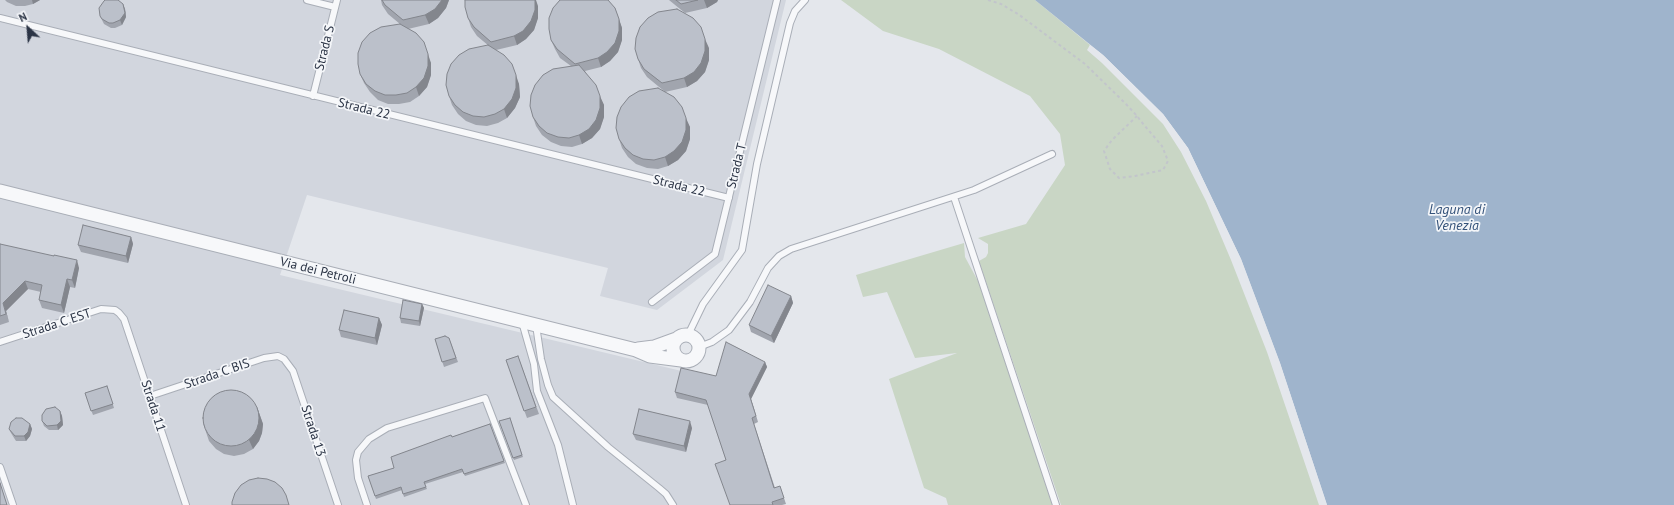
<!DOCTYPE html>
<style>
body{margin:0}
#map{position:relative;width:1674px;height:505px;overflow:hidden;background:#e4e7ec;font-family:"PT Sans",sans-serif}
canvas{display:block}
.north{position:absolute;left:8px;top:8px;width:40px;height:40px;-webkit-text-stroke:3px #f4f6f9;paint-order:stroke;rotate:334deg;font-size:11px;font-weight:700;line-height:16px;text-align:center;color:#2b3445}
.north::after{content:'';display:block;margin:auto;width:14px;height:18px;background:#2b3445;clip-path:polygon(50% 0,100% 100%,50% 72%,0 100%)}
</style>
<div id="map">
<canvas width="1674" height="505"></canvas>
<div class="north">N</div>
</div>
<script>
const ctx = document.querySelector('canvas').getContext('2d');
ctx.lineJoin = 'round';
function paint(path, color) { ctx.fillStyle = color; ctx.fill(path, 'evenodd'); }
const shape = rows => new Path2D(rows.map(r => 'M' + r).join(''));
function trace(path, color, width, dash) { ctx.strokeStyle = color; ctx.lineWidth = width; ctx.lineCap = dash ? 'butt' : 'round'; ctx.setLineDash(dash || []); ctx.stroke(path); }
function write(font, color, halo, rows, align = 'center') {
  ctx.font = font + ' "PT Sans",sans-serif'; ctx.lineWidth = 3.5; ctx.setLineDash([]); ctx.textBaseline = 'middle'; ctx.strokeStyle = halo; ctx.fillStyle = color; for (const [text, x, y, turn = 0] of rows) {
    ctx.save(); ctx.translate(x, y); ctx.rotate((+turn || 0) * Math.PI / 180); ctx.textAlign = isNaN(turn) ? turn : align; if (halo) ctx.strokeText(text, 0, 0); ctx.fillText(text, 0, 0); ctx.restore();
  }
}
paint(shape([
 [0,0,786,0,723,260,657,310,600,296,608,268,307,195,280,275,715,379,758,505,0,505]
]), '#d2d6de');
paint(shape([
 [841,0,1035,0,1090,45,1087,50,1102,63,1163,124,1181,152,1206,201,1231,260,1267,352,1319,505,1061,505,979,261,986,257,988,253,988,244,978,238,1026,224,1065,165,1060,134,1030,96,939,49,883,31],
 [964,243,965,257,978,281,1053,505,948,505,946,498,924,488,889,379,957,353,915,358,887,292,863,297,856,275]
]), '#c9d6c5');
paint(shape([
 [1035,0,1674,0,1674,505,1327,505,1280,363,1241,259,1188,148,1163,114,1103,55]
]), '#9fb4cc');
paint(shape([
 [1090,45,1103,55,1163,114,1188,148,1241,259,1280,363,1327,505,1325,505,1278,364,1239,260,1186,149,1161,115,1102,57,1089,47]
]), '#e4e7ec');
const lane = shape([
 [307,0,335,7],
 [0,18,729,198],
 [313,96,337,0],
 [954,197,1056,505],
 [652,302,715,254,777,0],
 [522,322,534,364,537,391,558,445,573,505],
 [536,325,541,359,548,385,553,397,608,447,659,488,666,494,673,505],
 [688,335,703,304,742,250,757,164,790,23,795,11,805,0],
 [0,342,101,309,115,310,119,313,124,319,186,505],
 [699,347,712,342,729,330,750,302,768,268,779,256,791,249,974,190,1052,154],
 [150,396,264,358,278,356,284,359,293,371,338,505],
 [0,467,13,505],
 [367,505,358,478,356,460,358,452,369,439,387,428,485,398,526,505]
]);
const street = shape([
 [0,191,636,350,650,356,681,360],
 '673 348a13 13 0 1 1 26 0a13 13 0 1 1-26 0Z',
 [638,349,654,347,676,339]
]);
trace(lane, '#a9aeb7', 8);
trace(street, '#a9aeb7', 15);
trace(shape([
 [988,0,1001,4,1018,14,1085,64,1126,104,1137,116,1144,125,1162,146,1168,161,1163,170,1135,176,1119,178,1110,169,1104,151,1112,140,1137,116]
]), '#c2c5cb', 2, [3, 3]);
trace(lane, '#f7f8fa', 6);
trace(street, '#f7f8fa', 13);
paint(shape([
 [5,0,40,0,33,4,25,6,16,6,7,2],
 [381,0,449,0,446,8,438,18,429,24,408,29,431,63,431,75,427,87,419,96,410,102,399,104,388,104,378,100,370,92,364,83,360,74,400,24,388,14,382,5],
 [669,0,718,0,717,2,707,8,685,13],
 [538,6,538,18,534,30,526,39,517,45,496,50,519,84,520,97,515,108,507,118,498,123,487,126,476,125,466,121,458,114,452,105,449,96,489,46,477,36,471,27,468,18],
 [615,8,622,28,622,40,618,52,610,61,601,67,585,71,604,105,604,117,600,129,592,138,582,144,572,147,561,146,551,142,542,135,536,126,533,117,571,66,560,58,555,49,551,40],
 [125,9,126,17,122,25,115,28,111,28,104,24,100,16],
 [709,48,709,60,705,72,697,81,687,87,665,92,690,127,690,139,686,151,678,160,668,166,658,169,647,168,636,164,628,157,622,148,619,139,664,91,647,77,641,68,638,59],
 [131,237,133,244,128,263,81,252,78,245],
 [0,244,79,268,75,288,70,287,64,313,42,308,39,300,41,292,28,289,6,311,9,322,0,325],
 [791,296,793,303,774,343,751,332,749,325],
 [422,304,424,308,420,326,401,323,400,318],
 [379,318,382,325,377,345,341,337,339,330],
 [449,338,458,362,444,367,435,339],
 [518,356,539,414,527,418,506,360],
 [765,362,767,367,751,399,758,422,754,424,775,488,780,486,786,504,782,505,730,505,726,460,708,405,677,398,675,392,716,376],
 [107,386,114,408,93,415,85,393],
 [257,407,263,424,262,433,259,441,253,449,244,454,234,456,224,454,216,449,209,441,203,423],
 [60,411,62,416,63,425,58,430,49,430,44,426,42,421],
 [510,418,523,457,514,460,499,421],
 [30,424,32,429,30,436,26,441,16,441,11,433,9,429],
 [490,424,505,463,465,476,463,472,425,484,427,489,404,497,402,490,376,499,368,476,394,468,452,437],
 [692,428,686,452,636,440,633,434]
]), '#a1a5ae');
paint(shape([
 [32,0,40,0,33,4],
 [442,0,449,0,446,8,438,18,429,24,425,15],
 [535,0,536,0,538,6,538,18,534,30,526,39,517,45,514,36],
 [704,0,718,0,717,2,707,8],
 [123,4,125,9,126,17,122,25,120,20],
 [619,19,622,28,622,40,618,52,610,61,601,67,598,58],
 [705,39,709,48,709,60,705,72,697,81,687,87,684,78],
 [428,54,431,63,431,75,427,87,419,96,416,87],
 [516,75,519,84,520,97,515,108,507,118,504,109],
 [600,96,604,105,604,117,600,129,592,138,582,144,579,135],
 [686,118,690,127,690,139,686,151,678,160,668,166,665,157],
 [131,237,133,244,128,263,126,256],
 [77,260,79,268,75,288,72,280],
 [67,279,70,287,64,313,61,305],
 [25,281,28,289,6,311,9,322,3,303],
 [791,296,793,303,774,343,771,336],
 [422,304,424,308,420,326,419,321],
 [379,318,382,325,377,345,375,338],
 [765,362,767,367,751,399,758,422,749,394],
 [257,407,263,424,262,433,259,441,253,449,249,440],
 [60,411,62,416,63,425,58,430,57,425],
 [690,421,692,428,686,452,684,446],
 [30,424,32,429,30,436,26,441,24,436]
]), '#83868d');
const building = shape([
 [105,0,118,0,123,4,125,13,120,20,113,23,109,23,102,19,100,16,99,8,104,1,105,0],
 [382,0,442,0,435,9,425,15,403,20,385,5,382,0],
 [465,0,535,0,535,10,531,21,523,31,514,36,491,42,474,27,468,18,465,7,465,0],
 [560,0,608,0,615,8,619,19,619,31,615,43,607,52,598,58,575,64,557,49,551,40,549,29,549,18,553,8,560,0],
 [676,0,698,0,681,4,676,0],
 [677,9,693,18,701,27,705,39,705,51,701,63,694,72,684,78,662,83,644,69,638,59,635,49,636,38,640,27,648,18,658,12,677,9],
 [400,24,416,33,424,42,428,54,428,66,424,78,416,87,407,93,396,95,385,95,375,91,366,84,360,74,358,64,358,53,362,42,370,33,381,27,400,24],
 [488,45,504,55,512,64,516,75,516,88,512,99,504,109,495,114,484,117,473,116,463,112,455,105,449,96,446,85,447,74,451,64,459,55,469,49,488,45],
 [579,65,596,85,600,96,600,108,596,120,589,129,579,135,569,138,558,137,547,133,539,126,533,117,530,106,531,95,535,85,543,75,553,69,579,65],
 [658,88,674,97,682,107,686,118,686,130,682,142,674,151,665,157,654,160,643,159,633,155,625,148,619,139,616,128,617,117,621,107,629,97,639,91,658,88],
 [83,225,131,237,126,256,78,245,83,225],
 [0,244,54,256,54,255,77,260,72,280,67,279,61,305,39,300,42,285,25,281,3,303,6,314,0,316,0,244],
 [768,285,791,296,771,336,749,325,768,285],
 [403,300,422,304,419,321,400,318,403,300],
 [344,310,379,318,375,338,339,330,344,310],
 [445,336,449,338,456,358,442,362,435,339,445,336],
 [726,342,765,362,749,394,756,416,752,418,774,488,780,486,784,498,772,502,773,505,730,505,715,464,726,460,706,400,675,392,681,368,716,376,726,342],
 [518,356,536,407,524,411,506,360,518,356],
 [107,386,113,404,91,411,85,393,107,386],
 '203 418a28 28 0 1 1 56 0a28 28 0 1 1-56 0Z',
 [55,407,60,411,61,421,57,425,47,426,42,421,42,415,46,409,55,407],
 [639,409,690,421,684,446,633,434,639,409],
 [16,418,22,418,30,424,28,432,24,436,15,436,9,429,11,422,16,418],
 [510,418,522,455,513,458,499,421,510,418],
 [490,424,504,461,464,474,462,469,424,482,426,487,403,494,401,487,375,496,368,476,394,468,391,457,451,435,452,437,490,424],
 [258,478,267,479,275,482,282,488,286,495,289,505,232,505,232,502,235,493,241,485,249,480,258,478],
 [0,483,7,505,0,505,0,483]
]);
paint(building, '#bbc0ca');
trace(building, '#83868d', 1);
write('13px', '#2b3445', '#f4f6f9', [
 ["Strada S",325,48,-76],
 ["Strada 22",364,109,14],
 ["Strada T",737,166,-76],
 ["Strada 22",679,186,14],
 ["Via dei Petroli",318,271,14],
 ["Strada C EST",57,324,-18],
 ["Strada C BIS",217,374,-19],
 ["Strada 11",153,406,72],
 ["Strada 13",313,431,72]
]);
write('italic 14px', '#34527a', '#f4f6f9', [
 ["Laguna di",1457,210],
 ["Venezia",1457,226]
]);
</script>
